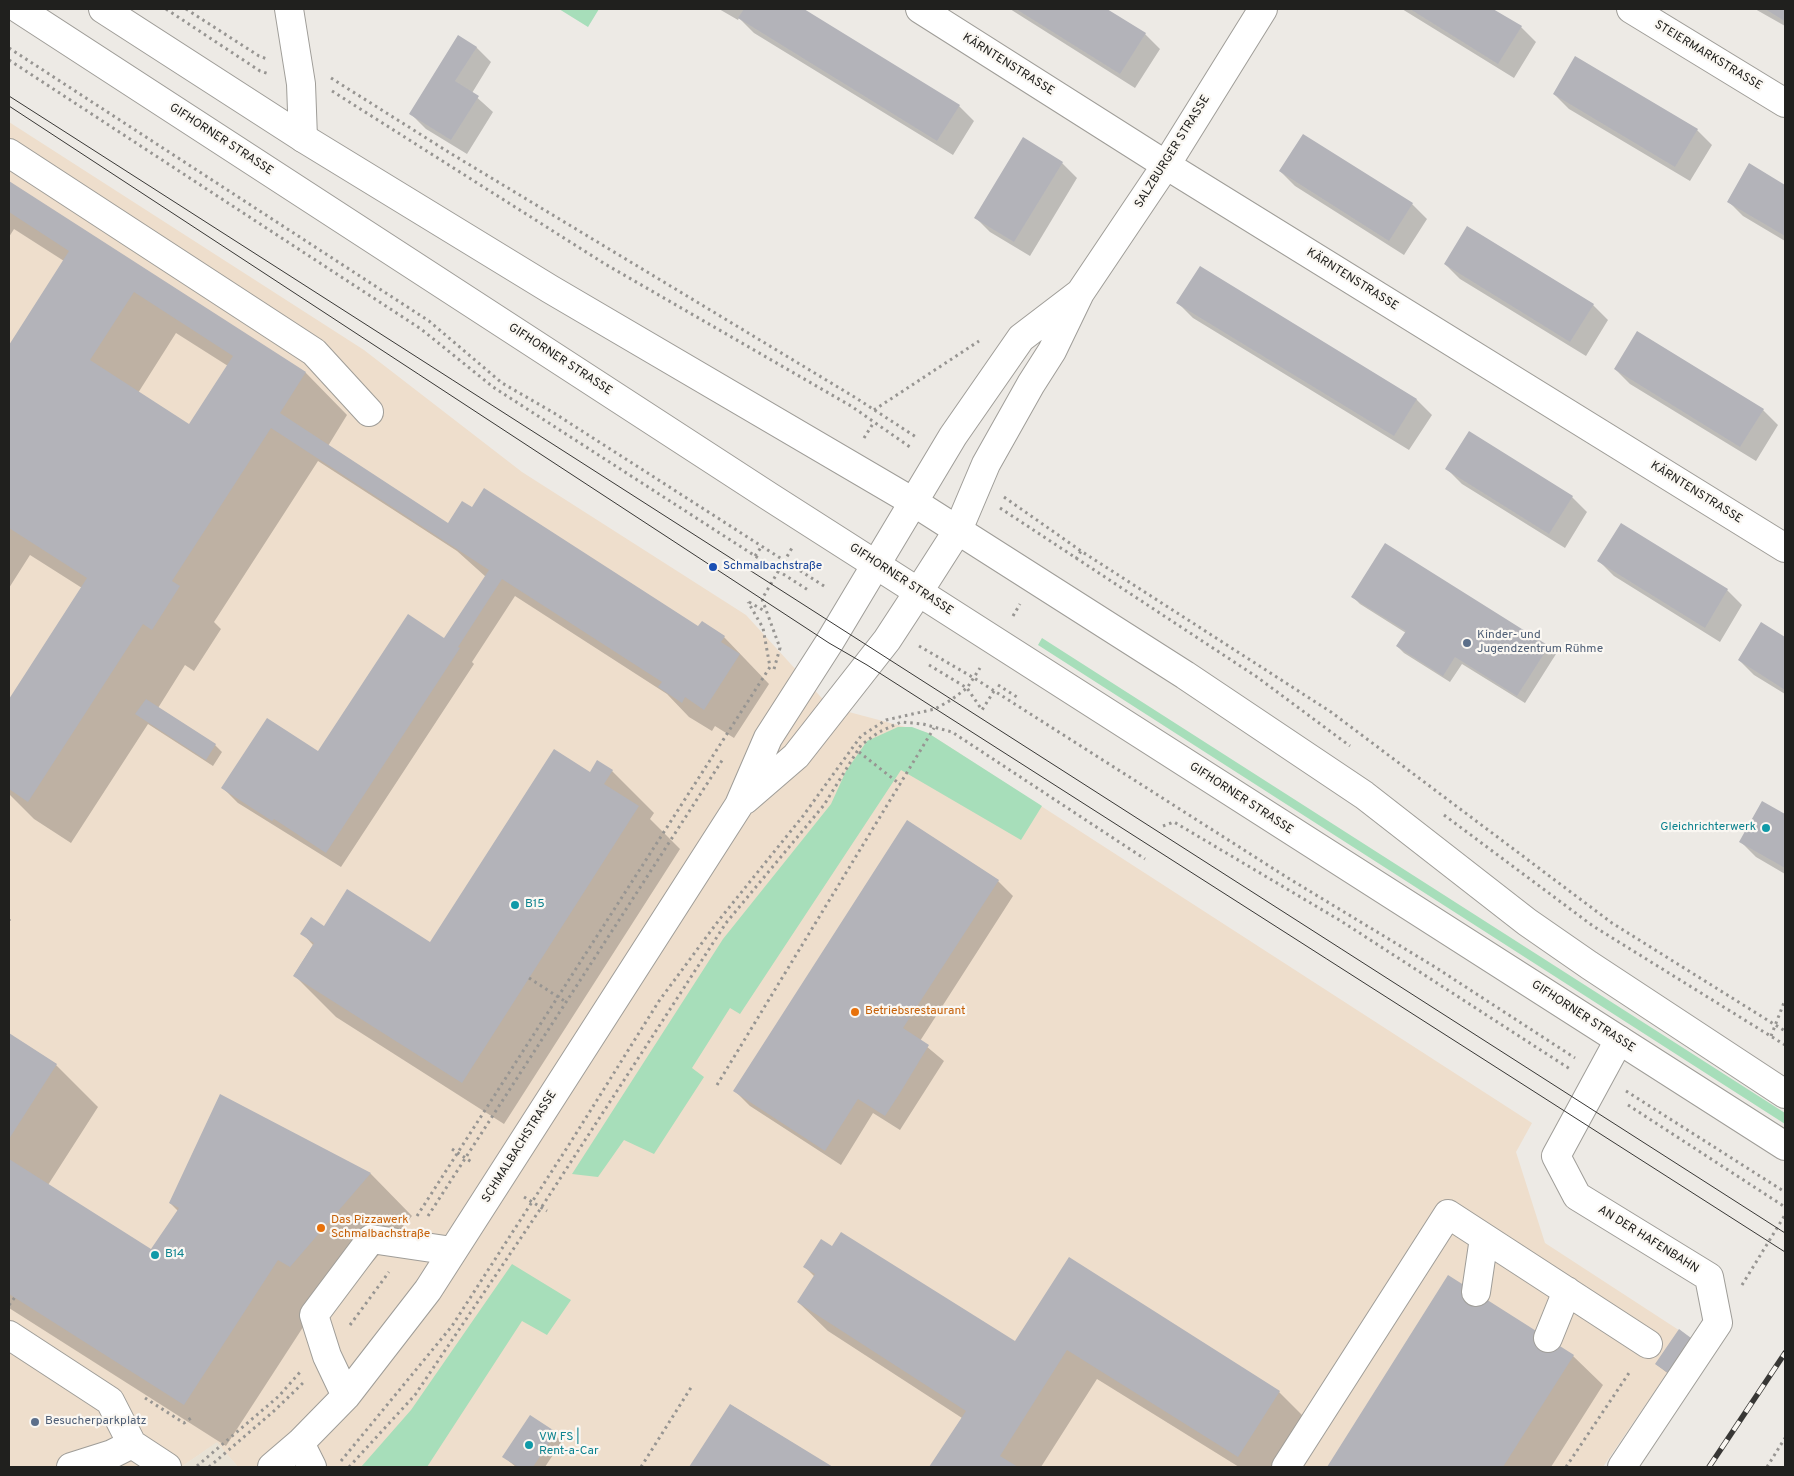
<!DOCTYPE html>
<meta charset="utf-8">
<style>
body{margin:0}
#map{position:relative;width:1794px;height:1476px;overflow:hidden;background:#edeae5;font-family:Overpass,sans-serif}
canvas{display:block}
.frame{position:absolute;inset:0;border:10px solid #20201e;pointer-events:none}
</style>
<div id="map">
<canvas width="1794" height="1476"></canvas>
<div class="frame"></div>
</div>
<script>
const ctx = document.querySelector('canvas').getContext('2d');
ctx.lineJoin = 'round';
function paint(path, color) { ctx.fillStyle = color; ctx.fill(path, 'evenodd'); }
const shape = rows => new Path2D(rows.map(r => 'M' + r).join(''));
function trace(path, color, width, dash) { ctx.strokeStyle = color; ctx.lineWidth = width; ctx.lineCap = dash ? 'butt' : 'round'; ctx.setLineDash(dash || []); ctx.stroke(path); }
function write(font, color, halo, rows, align = 'center') {
  ctx.font = font + ' Overpass,sans-serif'; ctx.lineWidth = 4.5; ctx.setLineDash([]); ctx.textBaseline = 'middle'; ctx.strokeStyle = halo; ctx.fillStyle = color; for (const [text, x, y, turn = 0] of rows) {
    ctx.save(); ctx.translate(x, y); ctx.rotate((+turn || 0) * Math.PI / 180); ctx.textAlign = isNaN(turn) ? turn : align; if (halo) ctx.strokeText(text, 0, 0); ctx.fillText(text, 0, 0); ctx.restore();
  }
}
paint(shape([
 [9,122,364,350,522,472,746,615,830,707,928,733,1532,1123,1516,1152,1545,1243,1691,1338,1603,1467,238,1467,217,1443,181,1467,9,1467]
]), '#eedecc');
paint(shape([
 [217,1442,238,1467,181,1467]
]), '#e8e2d5');
paint(shape([
 [559,9,599,9,588,27],
 [1042,638,1785,1113,1785,1124,1038,645],
 [898,727,912,727,928,733,1042,806,1021,840,901,770,740,1014,730,1008,692,1068,704,1077,654,1154,624,1140,598,1177,572,1174,723,939,831,804,846,771,867,741],
 [512,1264,571,1300,547,1335,522,1321,427,1467,361,1467,411,1410]
]), '#a7deba');
paint(shape([
 [719,9,801,9,959,106,974,121,953,155,754,33,739,18,738,20],
 [1010,9,1105,9,1145,34,1160,49,1135,88],
 [1402,9,1491,9,1521,27,1536,42,1514,78],
 [1755,9,1785,9,1785,26],
 [476,47,491,62,472,93,493,112,467,154,426,129,411,114],
 [1554,94,1697,130,1712,145,1690,181,1569,109],
 [1062,163,1077,178,1030,256,990,232,975,217],
 [1750,165,1785,186,1785,241,1743,216,1728,201],
 [1280,171,1412,204,1427,219,1404,255,1295,186],
 [9,182,306,373,347,415,328,446,449,525,724,637,769,684,734,738,715,726,712,731,689,717,667,694,515,596,472,662,474,664,341,867,238,803,223,788,318,753,445,640,486,577,457,551,318,461,214,622,221,629,194,671,185,665,158,708,215,745,222,752,213,766,148,724,71,843,34,819,9,794,9,701,82,588,30,555,9,588,9,347,64,261,14,229,9,237],
 [176,333,228,366,189,426,138,393],
 [1445,264,1593,305,1608,320,1586,356,1460,279],
 [1200,268,1417,400,1432,415,1409,450,1193,318,1178,303],
 [1615,369,1763,410,1778,425,1756,461,1630,384],
 [1447,469,1572,497,1587,512,1565,548,1462,484],
 [1621,525,1727,590,1742,605,1720,642,1614,576,1599,561],
 [1353,597,1548,647,1556,654,1525,703,1462,664,1450,682,1404,653,1397,646,1406,633,1360,604],
 [1761,624,1785,639,1785,694,1754,675,1739,660],
 [612,771,654,813,650,819,680,849,504,1124,336,1017,294,975,313,945,302,933,324,928,430,944,590,774],
 [1763,803,1785,815,1785,874,1756,857,1741,842],
 [998,881,1013,896,920,1041,944,1061,900,1130,873,1113,841,1165,750,1106,735,1091],
 [9,1035,56,1065,98,1107,48,1185,151,1251,178,1211,170,1203,221,1096,371,1174,412,1216,333,1308,320,1301,226,1446,9,1308],
 [833,1248,1016,1343,1069,1259,1279,1392,1309,1422,1280,1467,1239,1467,1097,1379,1041,1467,931,1467,962,1418,828,1331,798,1302,815,1277,805,1267],
 [1449,1277,1573,1356,1603,1385,1551,1467,1329,1467],
 [1690,1339,1698,1346,1675,1379,1656,1364],
 [731,1405,831,1467,690,1467],
 [530,1417,562,1441,545,1467,516,1467,504,1457]
]), '#0003');
paint(shape([
 [744,9,804,9,960,105,937,141,738,18],
 [1016,9,1107,9,1146,33,1120,74],
 [1410,9,1493,9,1522,26,1498,64],
 [1765,9,1785,9,1785,21,1783,20],
 [458,35,477,47,455,81,479,96,451,140,409,114],
 [1575,56,1698,129,1675,167,1553,94],
 [1303,134,1413,203,1389,241,1279,171],
 [1023,137,1063,162,1014,242,974,218],
 [1749,163,1785,185,1785,236,1727,202],
 [9,181,306,372,280,413,448,523,462,501,472,507,484,488,698,626,702,621,725,636,721,642,740,654,704,710,685,697,682,703,658,687,662,682,502,579,458,647,460,648,326,853,274,819,272,821,221,788,267,718,318,751,408,614,444,638,489,570,271,428,172,581,180,586,152,630,143,624,28,802,9,789,9,699,87,578,9,528,9,345,69,251,9,212],
 [134,292,233,356,189,424,90,360],
 [1467,226,1594,304,1570,342,1444,264],
 [1200,266,1417,399,1394,436,1176,303],
 [1637,331,1764,409,1740,447,1614,369],
 [1469,431,1573,496,1549,534,1445,469],
 [1621,523,1728,589,1705,628,1597,561],
 [1385,543,1549,646,1517,696,1455,657,1443,676,1396,646,1406,631,1351,597],
 [1761,622,1785,637,1785,690,1738,660],
 [146,699,216,744,206,760,135,714],
 [554,749,590,772,597,760,613,770,604,784,639,806,462,1083,293,976,314,943,300,934,311,917,324,926,347,889,430,942],
 [1762,801,1785,814,1785,868,1739,842],
 [907,820,999,880,903,1028,929,1045,900,1093,885,1116,858,1099,825,1151,733,1091],
 [9,1033,57,1064,9,1139],
 [220,1094,371,1173,290,1267,278,1260,184,1405,9,1294,9,1159,151,1249,179,1208,169,1203],
 [841,1232,1015,1341,1069,1257,1280,1391,1238,1457,1067,1350,1000,1456,1018,1467,929,1467,966,1411,797,1302,815,1274,803,1267,821,1239,832,1246],
 [1448,1275,1574,1355,1503,1467,1327,1467],
 [1679,1329,1691,1338,1668,1373,1655,1364],
 [730,1404,833,1467,689,1467],
 [530,1415,556,1432,533,1467,518,1467,502,1457]
]), '#b3b3b9');
const minor = shape([
 [289,9,301,84,303,138],
 [920,9,1166,165,1785,548],
 [1631,9,1785,103],
 [9,153,314,352,369,412],
 [745,800,796,756,887,640,919,591,958,530,986,464,1031,384,1052,351,1080,293,1166,165,1263,9],
 [1619,1040,1556,1156,1577,1196,1709,1277,1718,1323,1622,1467],
 [1476,1292,1484,1238],
 [9,1335,110,1401,132,1444,167,1467],
 [1548,1338,1567,1291],
 [346,1396,327,1356,314,1315,371,1239,452,1251],
 [300,1443,312,1467],
 [71,1467,112,1454,132,1444],
 [272,1467,300,1443,346,1396,428,1290,739,805,768,738,829,643,953,436,1021,338,1080,293],
 [1286,1467,1448,1214,1648,1344]
]);
const major = shape([
 [19,9,770,497,1785,1146],
 [103,9,303,138,550,289,915,503,1185,675,1364,795,1527,922,1589,965,1785,1094]
]);
trace(minor, '#9f9d98', 30);
trace(major, '#9f9d98', 30);
trace(shape([
 [166,9,260,71,269,74],
 [186,9,259,56,267,59],
 [9,48,429,321,502,383,554,413,827,588],
 [9,60,421,329,493,387,808,590],
 [331,78,450,153,856,398,916,437],
 [332,91,605,264,851,406,910,447],
 [874,410,979,341],
 [864,438,874,422],
 [1004,497,1081,551,1331,712,1612,923,1785,1031],
 [1000,508,1257,677,1350,746],
 [755,556,762,546],
 [1076,559,1081,551],
 [749,602,763,610],
 [1013,616,1020,604],
 [919,646,974,678,1288,878,1435,967,1575,1058],
 [929,665,967,688,982,710,994,691],
 [774,669,780,648,762,599,792,548],
 [998,685,1017,697],
 [859,752,901,785],
 [1444,815,1593,926,1785,1045],
 [1163,826,1174,822,1341,921,1570,1069],
 [9,920,10,921],
 [529,978,566,1002],
 [1771,1036,1785,1000],
 [717,1085,934,728],
 [1626,1091,1785,1192],
 [1628,1105,1785,1207],
 [452,1149,473,1163],
 [524,1197,547,1211],
 [417,1216,770,667,763,628,748,602],
 [428,1216,723,759],
 [1742,1285,1785,1215],
 [9,1305,15,1297],
 [350,1325,389,1272],
 [145,1398,184,1423,194,1416],
 [341,1461,452,1326,572,1140,659,1001,719,920,803,816,861,736,886,720,935,709,951,700,967,688,980,668],
 [197,1466,279,1396,301,1371],
 [209,1467,275,1410,305,1381],
 [349,1467,415,1395,541,1208,726,923,824,805,861,745,879,732,901,722,923,724,952,732,1145,859],
 [641,1467,692,1386],
 [1566,1467,1631,1370],
 [1767,1467,1785,1438]
]), '#979592', 3, [2.5, 4]);
trace(minor, '#fff', 28);
trace(major, '#fff', 28);
trace(shape([
 [9,96,1785,1233],
 [9,106,829,643,867,665,1785,1252]
]), '#383735', 1);
const rail = shape([
 [1709,1467,1785,1353]
]);
trace(rail, '#383735', 5.5);
trace(rail, '#faf7f2', 4, [11]);
for (const [x, y, r, color] of [
 [713,567,5,"#1a4fb4"],
 [1467,643,5,"#5c6f8a"],
 [1766,828,5,"#0f9aa8"],
 [515,905,5,"#0f9aa8"],
 [855,1012,5,"#e8710a"],
 [321,1228,5,"#e8710a"],
 [155,1255,5,"#0f9aa8"],
 [35,1422,5,"#5c6f8a"],
 [529,1445,5,"#0f9aa8"]
]) { const dot = new Path2D(); dot.arc(x, y, r, 0, 2 * Math.PI); ctx.fillStyle = color; ctx.fill(dot); trace(dot, '#faf7f2', 2); }
write('12px', '#20201e', '#faf7f2', [
 ["STEIERMARKSTRASSE",1708,56,31],
 ["KÄRNTENSTRASSE",1008,65,32],
 ["GIFHORNER STRASSE",221,140,33],
 ["SALZBURGER STRASSE",1173,152,-58],
 ["KÄRNTENSTRASSE",1352,280,32],
 ["GIFHORNER STRASSE",560,360,33],
 ["KÄRNTENSTRASSE",1696,493,32],
 ["GIFHORNER STRASSE",901,580,33],
 ["GIFHORNER STRASSE",1241,799,33],
 ["GIFHORNER STRASSE",1583,1017,33],
 ["SCHMALBACHSTRASSE",520,1147,-58],
 ["AN DER HAFENBAHN",1648,1240,32]
]);
write('12px', '#164399', '#faf7f2', [
 ["Schmalbachstraße",723,567]
], 'left');
write('12px', '#4e5e75', '#faf7f2', [
 ["Kinder- und",1477,636],
 ["Jugendzentrum Rühme",1477,650],
 ["Besucherparkplatz",45,1422]
], 'left');
write('12px', '#0d838f', '#faf7f2', [
 ["Gleichrichterwerk",1756,828,"right"],
 ["B15",525,905],
 ["B14",165,1255],
 ["VW FS |",539,1438],
 ["Rent-a-Car",539,1452]
], 'left');
write('12px', '#c56008', '#faf7f2', [
 ["Betriebsrestaurant",865,1012],
 ["Das Pizzawerk",331,1221],
 ["Schmalbachstraße",331,1235]
], 'left');
</script>
